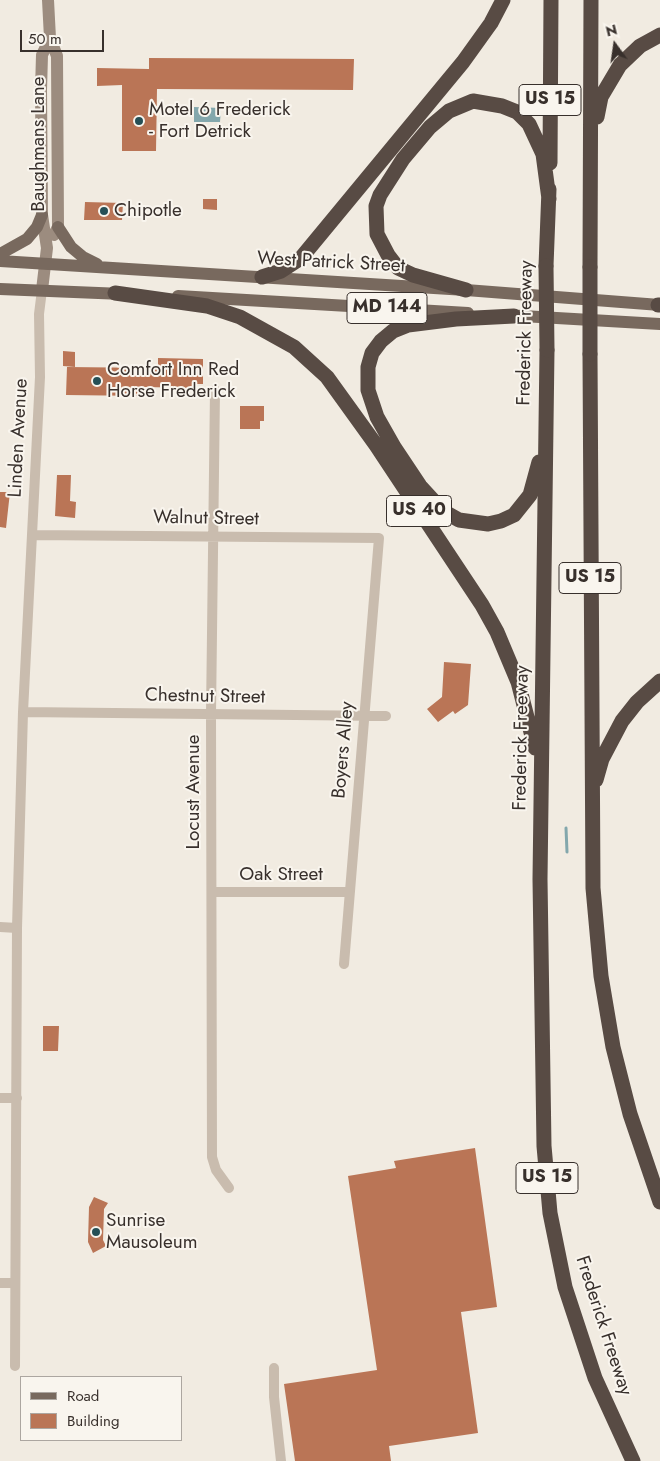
<!DOCTYPE html>
<style>
body{margin:0}
#map{position:relative;width:660px;height:1461px;overflow:hidden;background:#f1ebe1;font-family:Jost,sans-serif}
canvas{display:block}
.legend{position:absolute;left:20px;top:1376px;width:162px;height:65px;box-sizing:border-box;background:#f9f5ee;border:1px solid #aca6a0;margin:0;padding:6px 9px;list-style:none;font-size:15px;color:#38302c}
.legend li{display:flex;align-items:center;gap:10px;height:25px}
.legend b{width:25px;border:1px solid #aca6a0}
.north{position:absolute;left:590px;top:20px;width:50px;height:50px;-webkit-text-stroke:4px #f9f5ee;paint-order:stroke;rotate:346deg;font-size:14px;font-weight:700;line-height:20px;text-align:center;color:#38302c}
.north::after{content:'';display:block;margin:auto;width:18px;height:22px;background:#38302c;clip-path:polygon(50% 0,100% 100%,50% 72%,0 100%)}
.scale{position:absolute;left:20px;top:30px;width:84px;height:22px;box-sizing:border-box;border:2px solid #38302c;border-top:0;padding-left:6px;font-size:15px;line-height:18px;white-space:nowrap;color:#38302c;-webkit-text-stroke:4px #f9f5ee;paint-order:stroke}
</style>
<div id="map">
<canvas width="660" height="1461"></canvas>
<ul class="legend">
<li><b style="height:6px;background:#78695e"></b>Road</li>
<li><b style="height:14px;background:#ba7556"></b>Building</li>
</ul>
<div class="north">N</div>
<div class="scale">50 m</div>
</div>
<script>
const ctx = document.querySelector('canvas').getContext('2d');
ctx.lineJoin = 'round';
function paint(path, color) { ctx.fillStyle = color; ctx.fill(path, 'evenodd'); }
const shape = rows => new Path2D(rows.map(r => 'M' + r).join(''));
function trace(path, color, width, dash) { ctx.strokeStyle = color; ctx.lineWidth = width; ctx.lineCap = dash ? 'butt' : 'round'; ctx.setLineDash(dash || []); ctx.stroke(path); }
function write(font, color, halo, rows, align = 'center') {
  ctx.font = font + ' Jost,sans-serif'; ctx.lineWidth = 4; ctx.setLineDash([]); ctx.textBaseline = 'middle'; ctx.strokeStyle = halo; ctx.fillStyle = color; for (const [text, x, y, turn = 0] of rows) {
    ctx.save(); ctx.translate(x, y); ctx.rotate((+turn || 0) * Math.PI / 180); ctx.textAlign = isNaN(turn) ? turn : align; if (halo) ctx.strokeText(text, 0, 0); ctx.fillText(text, 0, 0); ctx.restore();
  }
}
paint(shape([
 [194,107,221,108,220,122,194,122]
]), '#83a7ac');
trace(shape([
 [566,828,567,852]
]), '#83a7ac', 3);
paint(shape([
 [149,58,354,59,353,90,157,89,156,151,122,151,122,85,97,86,97,68,149,69],
 [203,199,217,199,217,210,203,209],
 [85,202,123,203,122,220,84,220],
 [63,351,75,352,75,367,63,366],
 [158,358,203,359,203,384,196,384,196,388,144,387,144,396,66,395,67,367,158,368],
 [240,406,264,406,264,421,260,421,260,429,240,429],
 [57,475,71,475,70,501,76,502,75,518,55,516],
 [0,492,10,492,6,528,0,527],
 [444,662,471,664,468,705,455,714,453,711,438,722,427,709,442,697],
 [43,1026,59,1026,58,1051,43,1051],
 [475,1148,497,1307,461,1312,478,1433,389,1446,391,1461,295,1461,284,1384,377,1370,348,1176,396,1168,394,1161],
 [94,1197,108,1203,104,1209,103,1240,106,1246,93,1253,88,1242,89,1207]
]), '#ba7556');
trace(shape([
 [215,390,211,714,212,1157,216,1170,229,1188],
 [32,535,379,538,344,964],
 [23,712,386,716],
 [212,892,350,892],
 [0,927,17,928],
 [0,1098,17,1098],
 [0,1283,15,1283],
 [15,1366,17,928,23,712,40,377,39,314,42,290],
 [274,1368,274,1397,281,1461]
]), '#c9bcae', 10);
trace(shape([
 [48,0,50,38,57,56,58,227,54,235],
 [42,290,47,248,42,215,41,90,42,55,50,38]
]), '#9c8c7f', 12);
trace(shape([
 [58,227,71,247,83,257,97,264],
 [0,254,27,239,37,227,42,215],
 [0,261,466,290,660,305],
 [0,289,123,294],
 [178,296,468,313],
 [505,315,660,324]
]), '#78695e', 12);
trace(shape([
 [597,117,601,97,620,65,640,46,660,35],
 [550,163,551,0],
 [546,266,549,189],
 [590,267,591,0],
 [262,277,281,271,301,258,463,62,491,23,503,0],
 [466,290,413,275,398,268,388,255,377,234,376,206,380,195,403,159,430,127,449,111,473,101,502,106,517,112,529,124,543,154,549,199],
 [115,293,207,306,240,317,294,347,327,377,376,445,482,605,497,632,518,682,535,748],
 [658,305,660,305],
 [514,316,456,319,408,325,393,331,381,341,372,353,368,367,368,390,377,417,394,447,420,486,443,511,459,520,488,524,501,521,514,515,530,495,539,462],
 [547,350,540,879,544,1146,550,1213,565,1287,595,1378,633,1461],
 [590,354,593,888,601,976,613,1047,630,1114,660,1202],
 [596,780,602,759,622,721,637,702,660,681]
]), '#584b44', 15);
trace(shape([
 [546,266,547,350],
 [590,267,590,354]
]), '#584b44', 15);
for (const [x, y, r, color] of [
 [139,121,5,"#254f56"],
 [104,211,5,"#254f56"],
 [97,381,5,"#254f56"],
 [96,1232,5,"#254f56"]
]) { const dot = new Path2D(); dot.arc(x, y, r, 0, 2 * Math.PI); ctx.fillStyle = color; ctx.fill(dot); trace(dot, '#f9f5ee', 2); }
for (const [x, y, w] of [
 [550,100,62],
 [387,308,80],
 [419,511,65],
 [590,578,62],
 [547,1178,62]
]) { const box = new Path2D(); box.roundRect(x - w / 2, y - 15.5, w, 31, 4); ctx.fillStyle = '#f9f5ee'; ctx.fill(box); trace(box, '#38302c', 1); }
write('bold 18px', '#38302c', null, [
 ["US 15",550,100],
 ["MD 144",387,308],
 ["US 40",419,511],
 ["US 15",590,578],
 ["US 15",547,1178]
]);
write('19px', '#38302c', '#f9f5ee', [
 ["Motel 6 Frederick",149,110],
 ["- Fort Detrick",149,132],
 ["Chipotle",114,211],
 ["Comfort Inn Red",107,370],
 ["Horse Frederick",107,392],
 ["Sunrise",106,1221],
 ["Mausoleum",106,1243]
], 'left');
write('19px', '#38302c', '#f9f5ee', [
 ["Baughmans Lane",39,144,-90],
 ["West Patrick Street",331,263,3],
 ["Frederick Freeway",526,333,-89],
 ["Linden Avenue",19,438,-87],
 ["Walnut Street",206,519,1],
 ["Chestnut Street",205,697,1],
 ["Frederick Freeway",522,738,-89],
 ["Boyers Alley",344,750,-85],
 ["Locust Avenue",194,792,-90],
 ["Oak Street",281,875],
 ["Frederick Freeway",603,1326,72]
]);
</script>
